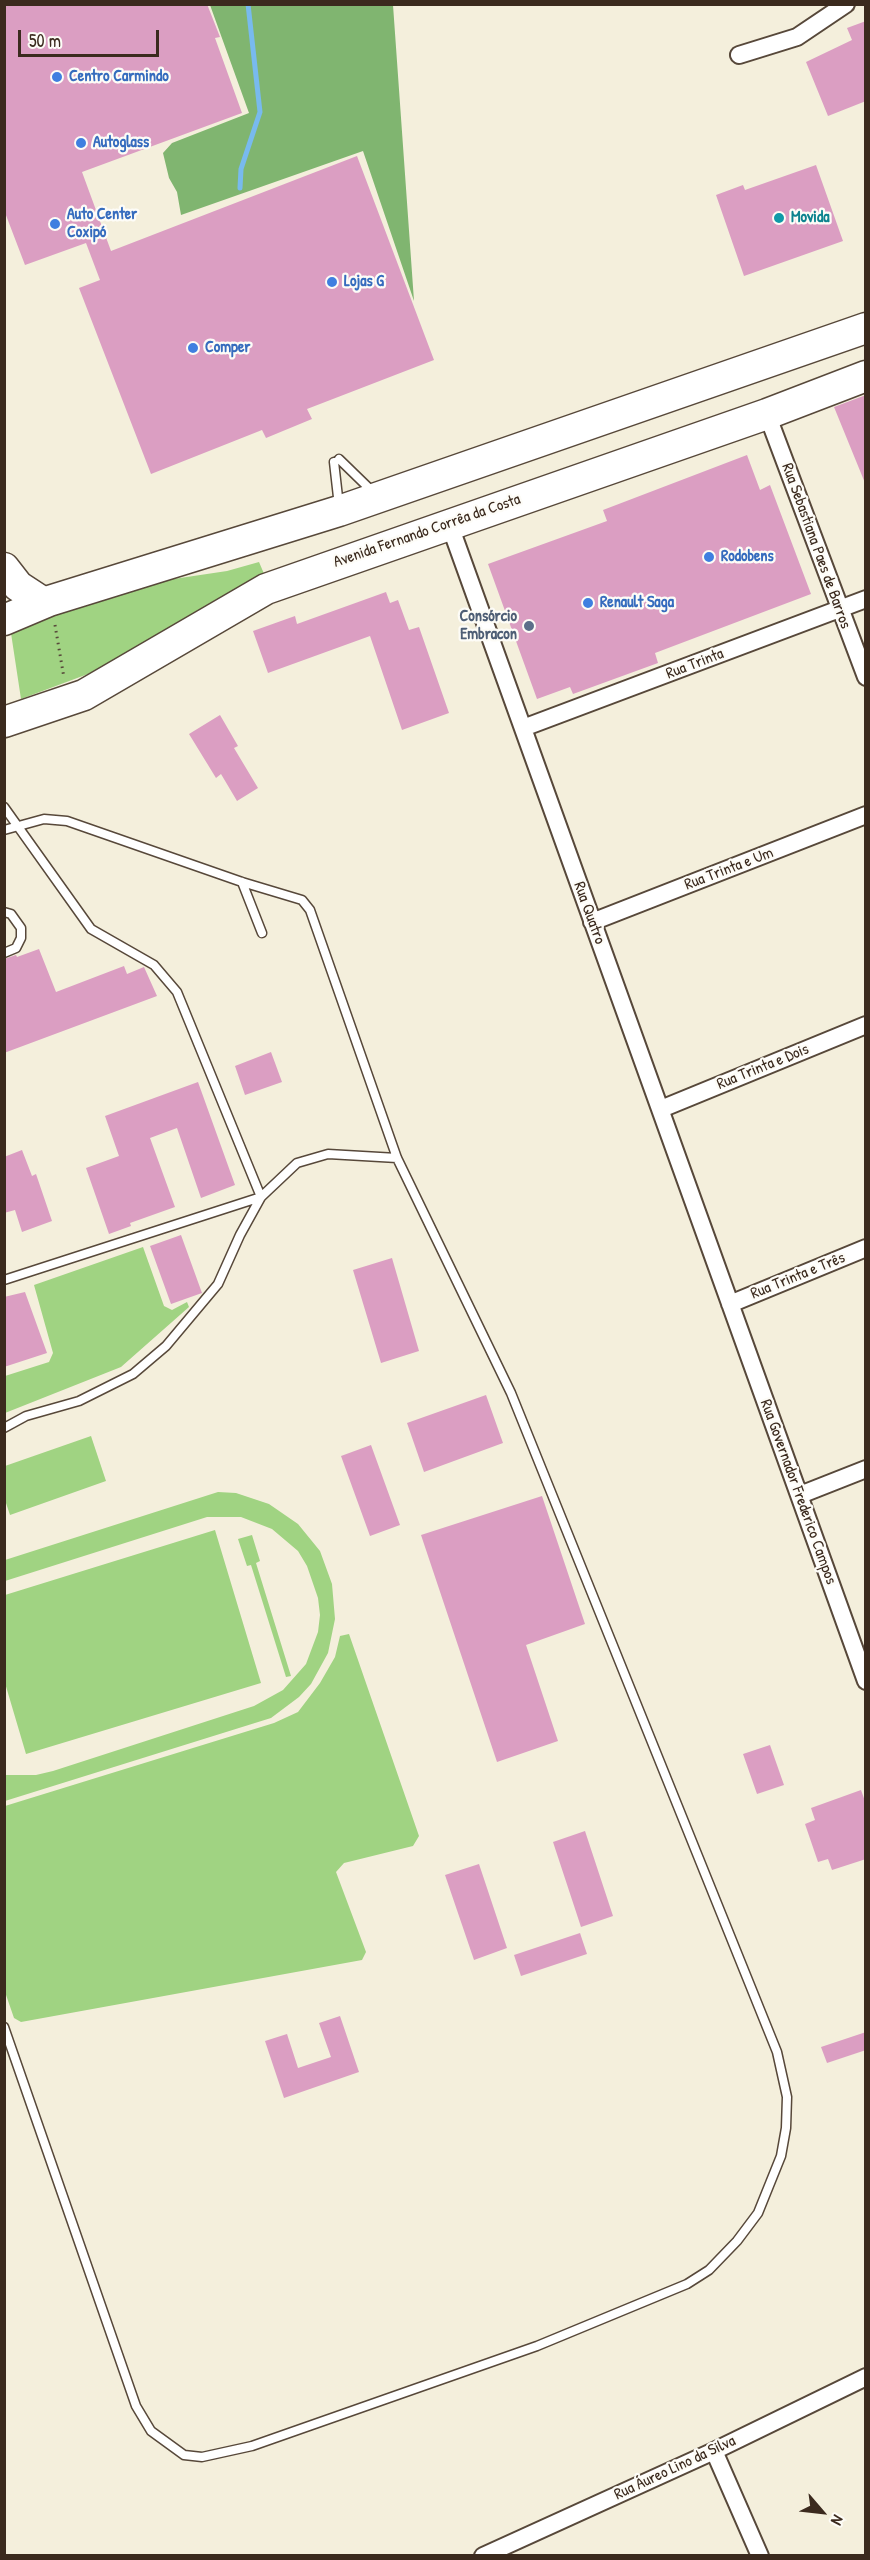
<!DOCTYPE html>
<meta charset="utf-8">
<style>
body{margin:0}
#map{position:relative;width:870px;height:2560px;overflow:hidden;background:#f4efdc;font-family:"Patrick Hand",sans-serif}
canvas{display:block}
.frame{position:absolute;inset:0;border:6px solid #3b2a1e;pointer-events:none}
.north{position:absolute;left:792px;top:2482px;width:60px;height:60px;-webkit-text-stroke:4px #fdfcf7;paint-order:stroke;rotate:118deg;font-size:16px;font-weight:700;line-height:24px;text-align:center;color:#3b2a1e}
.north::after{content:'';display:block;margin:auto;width:21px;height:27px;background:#3b2a1e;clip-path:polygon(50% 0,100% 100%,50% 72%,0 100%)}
.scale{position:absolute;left:18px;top:30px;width:141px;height:27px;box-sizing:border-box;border:3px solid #3b2a1e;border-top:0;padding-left:8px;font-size:18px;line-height:21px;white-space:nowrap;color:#3b2a1e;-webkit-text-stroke:4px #fdfcf7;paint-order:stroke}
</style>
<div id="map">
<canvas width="870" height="2560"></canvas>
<div class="frame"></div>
<div class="north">N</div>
<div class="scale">50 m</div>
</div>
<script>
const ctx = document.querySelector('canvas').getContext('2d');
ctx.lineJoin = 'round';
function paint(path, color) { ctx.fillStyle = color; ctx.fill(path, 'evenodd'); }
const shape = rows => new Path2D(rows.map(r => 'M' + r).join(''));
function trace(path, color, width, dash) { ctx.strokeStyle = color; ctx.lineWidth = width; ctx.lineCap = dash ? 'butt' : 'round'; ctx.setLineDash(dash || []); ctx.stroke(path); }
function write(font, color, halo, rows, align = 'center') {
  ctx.font = font + ' "Patrick Hand",sans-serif'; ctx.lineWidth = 4.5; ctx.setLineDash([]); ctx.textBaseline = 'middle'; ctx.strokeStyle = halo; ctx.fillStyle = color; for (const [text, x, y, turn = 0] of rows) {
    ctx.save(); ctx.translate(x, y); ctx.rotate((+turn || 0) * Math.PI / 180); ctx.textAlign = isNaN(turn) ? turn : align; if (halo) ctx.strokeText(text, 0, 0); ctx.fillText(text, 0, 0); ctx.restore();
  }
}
paint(shape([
 [259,562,265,576,104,668,21,699,9,620,140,584,227,571],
 [143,1247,164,1306,172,1310,187,1302,189,1307,121,1367,5,1413,5,1376,49,1362,53,1353,34,1285],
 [91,1436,106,1481,10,1515,5,1500,5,1466],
 [218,1492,236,1493,269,1504,298,1524,320,1551,332,1584,335,1619,328,1653,311,1684,299,1697,271,1718,5,1801,5,1775,36,1775,53,1771,254,1706,283,1690,306,1664,318,1632,320,1615,318,1598,307,1566,298,1551,272,1529,241,1517,207,1517,5,1581,5,1560],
 [215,1530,261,1683,26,1754,5,1683,5,1595],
 [252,1535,260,1561,256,1563,291,1676,286,1677,251,1565,247,1566,238,1539],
 [349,1634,419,1836,413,1846,344,1863,336,1872,366,1952,362,1960,21,2022,14,2018,5,1992,5,1806,274,1723,298,1712,320,1683,335,1657,340,1636]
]), '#a0d382');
paint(shape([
 [210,5,393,5,414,301,363,151,181,215,177,192,169,178,163,153,172,143,249,113]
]), '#80b570');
trace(shape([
 [240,188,241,169,260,112,248,4]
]), '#78baee', 5);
paint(shape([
 [4,4,207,4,220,37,215,38,242,113,82,172,111,251,357,156,434,360,307,409,312,419,266,438,262,430,151,474,79,288,100,280,86,243,25,265,4,210],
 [866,21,866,101,828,116,806,62,852,40,847,28],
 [816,165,843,241,744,276,716,195,743,185,745,190],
 [866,395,866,483,865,483,834,407],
 [747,455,760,490,770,485,811,594,655,653,658,663,573,694,570,687,537,699,488,564,607,521,603,510],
 [386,592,390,603,398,600,409,630,419,627,449,713,402,730,370,636,268,673,253,631,295,616,297,624],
 [220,715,238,746,234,748,258,788,237,801,221,774,216,778,189,734],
 [39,949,56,992,124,966,127,974,144,967,157,996,4,1053,4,959,16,955,17,957],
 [271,1052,282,1082,245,1095,235,1066],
 [198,1082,235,1185,201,1198,177,1128,150,1138,175,1207,130,1223,131,1226,109,1234,86,1168,119,1156,105,1116],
 [22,1150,32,1176,36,1174,52,1221,22,1232,15,1210,4,1213,4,1157],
 [181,1235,202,1293,171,1304,150,1246],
 [392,1258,419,1351,381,1363,353,1270],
 [25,1292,47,1353,4,1367,4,1297],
 [486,1395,503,1443,424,1472,407,1423],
 [371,1445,400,1525,370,1536,341,1456],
 [542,1496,585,1624,526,1645,558,1741,497,1762,421,1535],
 [770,1745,784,1785,757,1794,743,1754],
 [861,1790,866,1804,866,1859,832,1870,828,1859,818,1862,805,1824,815,1820,811,1808],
 [585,1831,613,1916,581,1927,553,1842],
 [479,1864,507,1948,474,1960,445,1875],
 [580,1933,587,1954,521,1976,514,1955],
 [340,2016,359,2072,284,2098,265,2041,287,2034,298,2068,331,2057,319,2023],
 [866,2032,866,2050,827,2063,821,2047]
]), '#db9ec2');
const lane = shape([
 [339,459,374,493],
 [334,462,339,506],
 [4,807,91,929,154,965,177,992,261,1197,4,1280],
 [4,830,44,819,67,821,242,882,302,900,310,910,397,1158,511,1393,777,2052,787,2097,786,2128,781,2156,758,2213,737,2241,709,2270,687,2284,537,2346,252,2446,202,2457,184,2455,151,2431,136,2406,4,2027],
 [242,882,262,933],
 [4,912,11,914,21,928,21,938,16,948,4,953],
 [4,1428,26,1416,79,1401,133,1374,166,1346,218,1284,240,1235,261,1197,297,1163,328,1154,397,1158]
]);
const street = shape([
 [739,55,797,37,846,4],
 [767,414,866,677],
 [449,523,866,1681],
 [523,728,866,599],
 [592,922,866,815],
 [661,1109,866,1025],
 [730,1304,866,1248],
 [800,1495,866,1469],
 [714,2451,760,2556],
 [483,2556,714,2451,866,2377]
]);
const highway = shape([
 [4,568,18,586,44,603],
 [4,620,49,601,339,511,866,328],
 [4,722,84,695,266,589,767,414,866,376]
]);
trace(lane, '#57483a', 11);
trace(street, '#57483a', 20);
trace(highway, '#57483a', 33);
trace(shape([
 [55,625,64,678]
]), '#57483a', 3, [1.5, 4.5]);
trace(lane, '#fff', 8);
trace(street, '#fff', 16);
trace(highway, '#fff', 30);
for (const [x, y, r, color] of [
 [57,77,6,"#3f7fe0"],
 [81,143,6,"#3f7fe0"],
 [779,218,6,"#0f9aa8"],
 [55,224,6,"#3f7fe0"],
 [332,282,6,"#3f7fe0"],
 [193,348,6,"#3f7fe0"],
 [709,557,6,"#3f7fe0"],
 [588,603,6,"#3f7fe0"],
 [529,626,6,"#5c6f8a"]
]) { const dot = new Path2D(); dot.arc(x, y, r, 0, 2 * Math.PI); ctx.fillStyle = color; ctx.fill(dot); trace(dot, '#fdfcf7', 2); }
write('bold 16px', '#366cbe', '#fdfcf7', [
 ["Centro Carmindo",69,77],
 ["Autoglass",93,143],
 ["Auto Center",67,215],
 ["Coxipó",67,233],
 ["Lojas G",344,282],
 ["Comper",205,348],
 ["Rodobens",721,557],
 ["Renault Saga",600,603]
], 'left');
write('bold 16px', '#0d838f', '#fdfcf7', [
 ["Movida",791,218]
], 'left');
write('16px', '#3b2a1e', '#fdfcf7', [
 ["Avenida Fernando Corrêa da Costa",427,531,-19],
 ["Rua Sebastiana Paes de Barros",816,546,70],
 ["Rua Trinta",695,664,-21],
 ["Rua Trinta e Um",729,869,-21],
 ["Rua Quatro",589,913,70],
 ["Rua Trinta e Dois",763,1067,-22],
 ["Rua Trinta e Três",798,1276,-22],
 ["Rua Governador Frederico Campos",798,1492,70],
 ["Rua Áureo Lino da Silva",675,2468,-25]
]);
write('bold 16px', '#4e5e75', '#fdfcf7', [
 ["Consórcio",517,617],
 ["Embracon",517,635]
], 'right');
</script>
